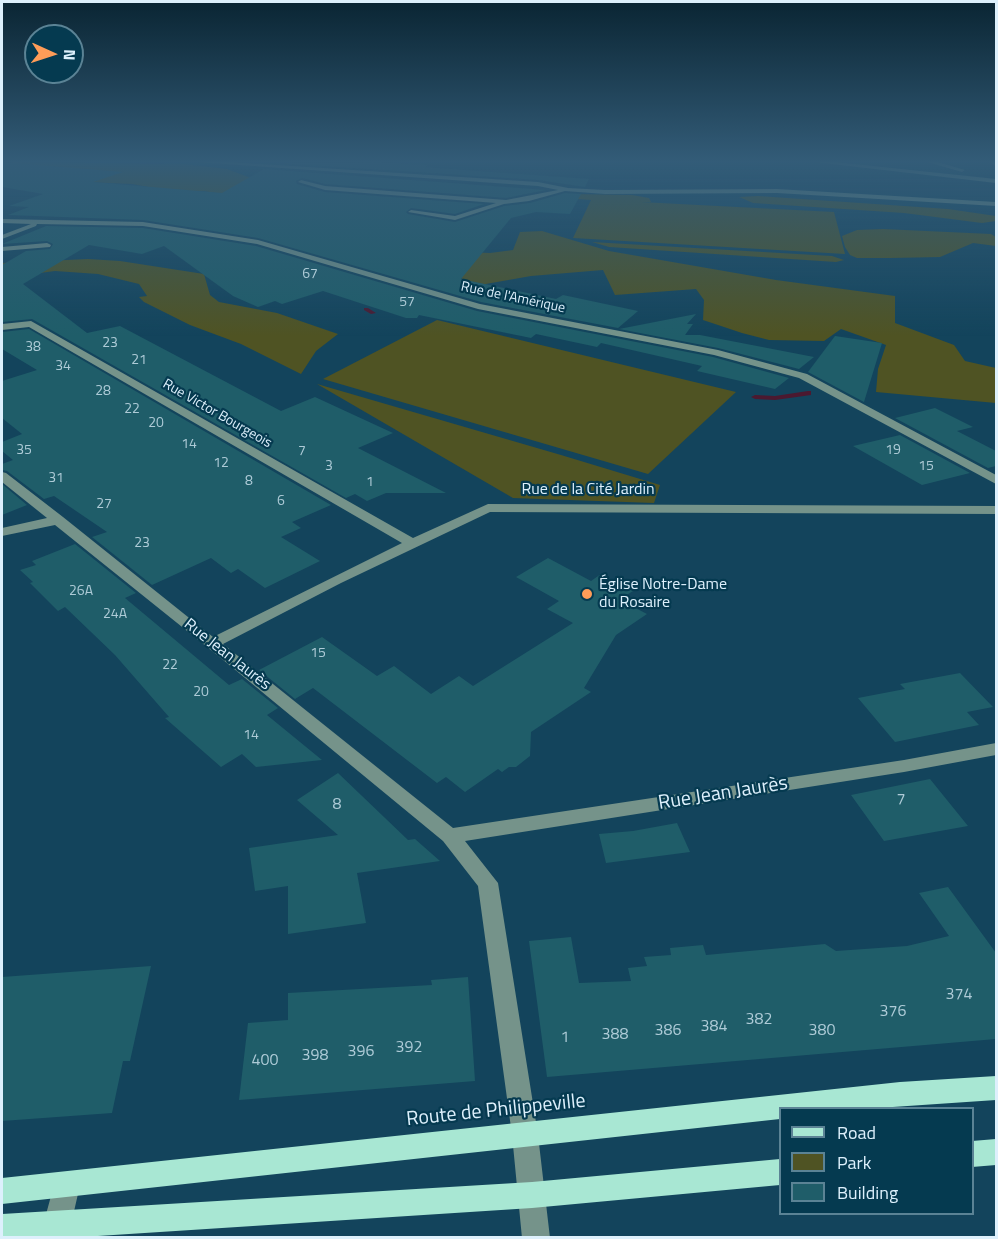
<!DOCTYPE html>
<meta charset="utf-8">
<style>
body{margin:0}
#map{position:relative;width:998px;height:1239px;overflow:hidden;background:#13445c;font-family:"Titillium Web",sans-serif}
canvas{display:block}
.frame{position:absolute;inset:0;border:3px solid #ddf0fc;pointer-events:none}
.legend{position:absolute;left:779px;top:1107px;width:195px;height:108px;box-sizing:border-box;background:#053a50;border:2px solid #5b8395;margin:0;padding:8px 10px;list-style:none;font-size:18px;color:#ddf0fc}
.legend li{display:flex;align-items:center;gap:12px;height:30px}
.legend b{width:30px;border:2px solid #5b8395}
.north{position:absolute;left:24px;top:24px;width:60px;height:60px;box-sizing:border-box;background:#053a50;border:2px solid #5b8395;border-radius:50%;rotate:93deg;font-size:16px;font-weight:700;line-height:24px;text-align:center;color:#ddf0fc}
.north::after{content:'';display:block;margin:auto;width:21px;height:27px;background:#fe9c58;clip-path:polygon(50% 0,100% 100%,50% 72%,0 100%)}
</style>
<div id="map">
<canvas width="998" height="1239"></canvas>
<div class="frame"></div>
<ul class="legend">
<li><b style="height:8px;background:#a8e7d3"></b>Road</li>
<li><b style="height:16px;background:#4f5323"></b>Park</li>
<li><b style="height:16px;background:#1f5d69"></b>Building</li>
</ul>
<div class="north">N</div>
</div>
<script>
const ctx = document.querySelector('canvas').getContext('2d');
ctx.lineJoin = 'round';
function paint(path, color) { ctx.fillStyle = color; ctx.fill(path, 'evenodd'); }
const shape = rows => new Path2D(rows.map(r => 'M' + r).join(''));
function trace(path, color, width, dash) { ctx.strokeStyle = color; ctx.lineWidth = width; ctx.lineCap = dash ? 'butt' : 'round'; ctx.setLineDash(dash || []); ctx.stroke(path); }
function write(font, color, halo, rows, align = 'center') {
  ctx.font = font + ' "Titillium Web",sans-serif'; ctx.lineWidth = 4.5; ctx.setLineDash([]); ctx.textBaseline = 'middle'; ctx.strokeStyle = halo; ctx.fillStyle = color; for (const [text, x, y, turn = 0] of rows) {
    ctx.save(); ctx.translate(x, y); ctx.rotate((+turn || 0) * Math.PI / 180); ctx.textAlign = isNaN(turn) ? turn : align; if (halo) ctx.strokeText(text, 0, 0); ctx.fillText(text, 0, 0); ctx.restore();
  }
}
paint(shape([
 [14,162,184,164,227,169,447,251,490,253,513,250,520,232,542,231,609,251,776,280,895,296,895,323,954,345,965,361,996,368,996,403,876,392,878,369,886,345,841,329,824,341,769,340,742,333,703,320,704,300,696,289,615,295,603,270,531,276,480,285,236,196,203,191,163,196,154,188,132,184,13,179,2,175,2,165],
 [572,194,632,195,649,198,651,202,641,202,834,212,845,254,573,238,591,200,576,199],
 [758,196,948,209,996,216,996,221,982,223,904,213,753,203,739,197],
 [883,229,991,234,996,237,996,246,973,243,940,257,891,258,857,258,850,255,845,247,842,236,857,230],
 [592,242,832,256,844,260,836,262,609,247],
 [88,259,120,261,204,274,210,295,219,302,277,313,338,334,316,351,301,374,241,344,190,325,144,302,139,297,147,296,139,284,98,274,55,271,2,278,2,263],
 [437,320,736,392,648,474,323,379],
 [317,384,561,455,660,485,654,503,513,498]
]), '#4f5323');
paint(shape([
 [364,308,368,308,376,313,371,314,364,310,364,308],
 [808,391,811,391,811,395,775,400,755,399,751,397,755,395,775,396,808,391]
]), '#4b1930');
paint(shape([
 [2,162,123,172,93,182,222,193,264,169,546,190,506,198,325,184,302,178,296,181,297,184,325,192,484,204,455,214,411,208,406,212,408,214,455,222,504,206,530,203,565,193,581,194,570,214,536,212,511,218,461,279,556,299,563,295,638,311,618,328,481,302,258,238,143,220,8,215,29,207,9,206,43,194,2,187],
 [379,162,428,165,425,167,589,179,585,187,538,180,276,163],
 [46,226,143,228,256,246,477,311,713,357,789,378,775,389,697,371,702,366,601,343,597,347,536,334,531,338,419,315,417,318,406,318,323,291,282,304,275,301,258,307,233,296,164,246,142,254,89,245,23,284,87,333,120,326,281,411,315,397,393,433,358,448,446,493,386,493,367,501,355,494,346,498,32,319,2,322,2,265,26,251,50,249,53,244,47,241,2,244],
 [696,314,687,324,693,324,685,335,700,335,814,357,799,369,718,348,619,329],
 [29,329,331,505,292,522,301,528,281,537,320,561,265,588,238,569,231,573,211,558,152,585,92,537,107,532,54,496,44,499,7,471,2,470,2,464,13,460,2,451,2,442,22,434,2,418,2,381,37,370,2,349,2,332],
 [835,336,882,343,864,402,808,372],
 [935,408,973,427,957,431,996,451,996,466,988,468,895,418],
 [900,435,970,473,922,485,853,446],
 [2,484,27,505,2,515],
 [75,544,136,593,125,598,229,685,242,679,278,708,267,715,322,760,256,767,242,754,221,767,165,718,169,717,115,655,65,607,58,611,30,583,33,582,20,570,36,565,32,561],
 [548,558,591,581,601,574,633,591,622,598,625,599,622,601,647,614,616,635,584,688,591,692,531,732,530,756,516,767,509,767,502,772,498,769,465,792,446,777,437,783,313,688,295,699,259,670,322,637,377,676,394,666,431,694,459,676,473,686,573,623,547,609,559,601,516,577],
 [960,673,993,707,967,712,979,725,895,742,858,698,905,689,900,684],
 [338,773,408,840,415,839,440,861,357,873,366,923,288,934,288,886,255,891,249,848,338,835,297,800],
 [930,779,968,826,884,841,851,795],
 [677,823,690,852,606,863,599,834,633,831],
 [948,887,996,953,996,1039,547,1077,529,941,571,937,579,983,631,981,628,968,647,966,644,957,671,955,670,948,703,945,706,955,825,944,836,951,907,946,949,936,919,893],
 [151,966,130,1061,123,1061,112,1113,2,1121,2,977],
 [468,977,475,1081,239,1100,248,1023,288,1020,288,993,432,985,431,980]
]), '#1f5d69');
paint(shape([
 [196,162,231,162,538,182,568,188,605,190,777,189,996,202,996,206,777,193,605,194,565,191,529,201,504,204,455,220,408,212,411,210,455,216,496,203,325,190,298,182,301,180,325,186,506,200,558,190,538,186,196,162],
 [814,162,836,162,996,179,996,183,814,162],
 [927,162,938,162,965,170,962,172,927,162],
 [990,162,996,162,996,166,994,165,990,162],
 [2,219,143,222,258,240,480,304,718,350,807,374,996,475,996,484,799,378,714,355,478,309,257,244,143,226,37,224,36,226,2,239,2,235,31,224,2,223,2,219],
 [47,243,51,245,50,247,2,251,2,247,47,243],
 [31,321,413,538,488,504,996,506,996,514,490,512,341,583,223,644,453,828,904,760,996,743,996,755,904,772,465,841,498,883,538,1135,550,1238,522,1238,512,1135,478,886,443,841,222,659,55,525,2,536,2,528,47,518,2,482,2,472,6,473,63,517,213,637,402,543,29,327,2,330,2,324,31,321],
 [67,1172,76,1176,80,1185,70,1229,66,1238,46,1238,42,1229,54,1185,58,1176,67,1172]
]), '#75938a');
paint(shape([
 [996,1076,996,1100,878,1108,780,1108,780,1119,2,1204,2,1178,900,1082,996,1076],
 [996,1139,996,1165,972,1167,972,1141,996,1139],
 [780,1159,780,1185,532,1208,67,1238,2,1238,2,1214,532,1182,780,1159]
]), '#a8e7d3');
const sky = ctx.createLinearGradient(0, 0, 0, 336);
sky.addColorStop(0, '#0a2533');
sky.addColorStop(0.48, '#335c78');
sky.addColorStop(1, '#335c7800');
ctx.fillStyle = sky;
ctx.fillRect(0, 0, 998, 336);
for (const [x, y, r, color] of [
 [587,594,6,"#fe9c58"]
]) { const dot = new Path2D(); dot.arc(x, y, r, 0, 2 * Math.PI); ctx.fillStyle = color; ctx.fill(dot); trace(dot, '#053a50', 2); }
write('14px', '#aecbd7', null, [
 ["67",310,275],
 ["57",407,303],
 ["23",110,344],
 ["38",33,348],
 ["21",139,361],
 ["34",63,367],
 ["28",103,392],
 ["22",132,410],
 ["20",156,424],
 ["14",189,445],
 ["35",24,451],
 ["19",893,451],
 ["7",302,452],
 ["12",221,464],
 ["3",329,467],
 ["15",926,467],
 ["31",56,479],
 ["8",249,482],
 ["1",370,483],
 ["6",281,502],
 ["27",104,505],
 ["23",142,544],
 ["26A",81,592],
 ["24A",115,615],
 ["15",318,654],
 ["22",170,666],
 ["20",201,693],
 ["14",251,736]
]);
write('14px', '#ddf0fc', '#053a50', [
 ["Rue de l'Amérique",513,298,12],
 ["Rue Victor Bourgeois",217,414,30]
]);
write('16px', '#ddf0fc', '#053a50', [
 ["Rue de la Cité Jardin",588,490],
 ["Rue Jean Jaurès",227,655,38]
]);
write('16px', '#ddf0fc', '#053a50', [
 ["Église Notre-Dame",599,585],
 ["du Rosaire",599,603]
], 'left');
write('16px', '#aecbd7', null, [
 ["7",901,800],
 ["8",337,805],
 ["374",959,995],
 ["376",893,1012],
 ["382",759,1020],
 ["384",714,1027],
 ["386",668,1031],
 ["380",822,1031],
 ["388",615,1035],
 ["1",565,1038],
 ["392",409,1048],
 ["396",361,1052],
 ["398",315,1056],
 ["400",265,1061]
]);
write('20px', '#ddf0fc', '#053a50', [
 ["Rue Jean Jaurès",723,794,-9],
 ["Route de Philippeville",496,1111,-6]
]);
</script>
